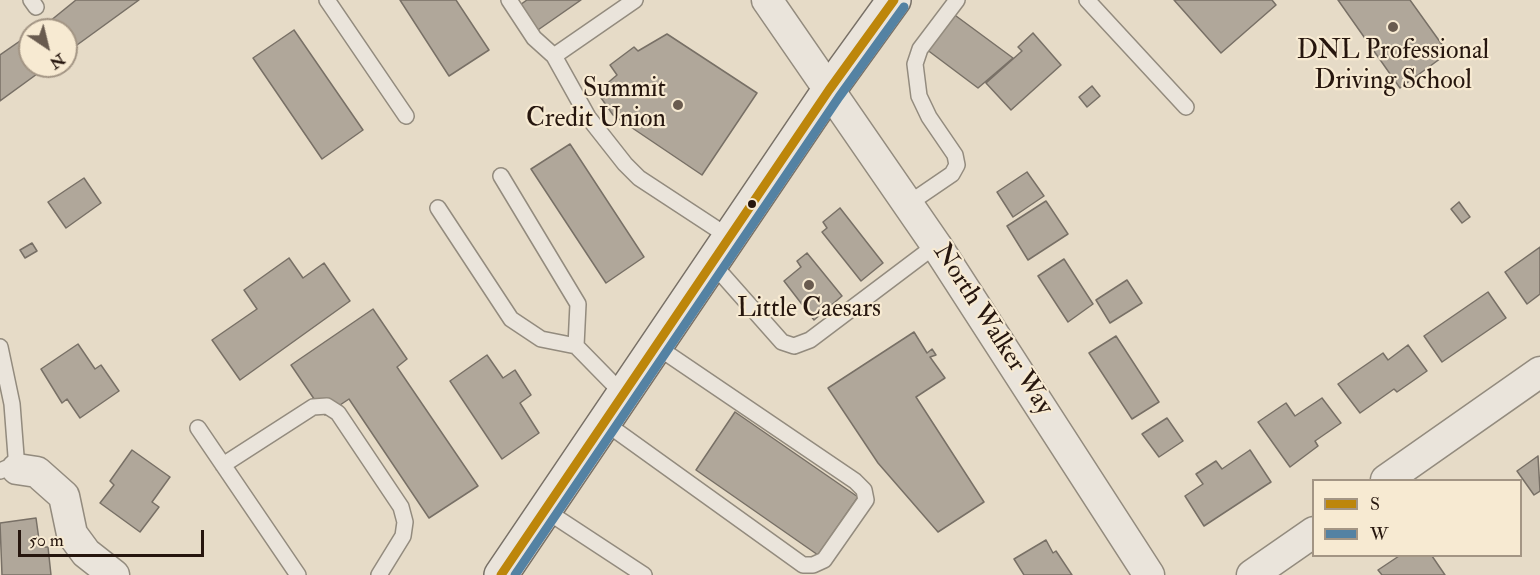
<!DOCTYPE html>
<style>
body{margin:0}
#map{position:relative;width:1540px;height:575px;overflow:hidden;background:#e6dbc7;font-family:"IM FELL Double Pica",serif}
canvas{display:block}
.legend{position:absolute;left:1312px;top:479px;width:210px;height:78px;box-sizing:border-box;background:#f7ead2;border:2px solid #a39584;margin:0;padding:8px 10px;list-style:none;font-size:18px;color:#26160e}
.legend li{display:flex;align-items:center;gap:12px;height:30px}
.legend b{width:30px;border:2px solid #a39584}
.north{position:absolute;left:18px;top:18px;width:60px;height:60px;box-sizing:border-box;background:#f7ead2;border:2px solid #a39584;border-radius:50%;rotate:145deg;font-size:16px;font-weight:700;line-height:24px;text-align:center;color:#26160e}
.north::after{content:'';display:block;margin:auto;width:21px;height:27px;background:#695b4f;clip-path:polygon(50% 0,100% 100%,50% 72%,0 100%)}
.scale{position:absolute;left:18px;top:530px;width:186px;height:27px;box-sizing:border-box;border:3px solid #26160e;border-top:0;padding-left:8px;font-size:18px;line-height:21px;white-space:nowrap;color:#26160e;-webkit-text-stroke:4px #f7ead2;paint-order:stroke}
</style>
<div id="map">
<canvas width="1540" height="575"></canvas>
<ul class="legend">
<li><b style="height:8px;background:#bd860b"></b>S</li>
<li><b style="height:8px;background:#5482a3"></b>W</li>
</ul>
<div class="north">N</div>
<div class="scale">50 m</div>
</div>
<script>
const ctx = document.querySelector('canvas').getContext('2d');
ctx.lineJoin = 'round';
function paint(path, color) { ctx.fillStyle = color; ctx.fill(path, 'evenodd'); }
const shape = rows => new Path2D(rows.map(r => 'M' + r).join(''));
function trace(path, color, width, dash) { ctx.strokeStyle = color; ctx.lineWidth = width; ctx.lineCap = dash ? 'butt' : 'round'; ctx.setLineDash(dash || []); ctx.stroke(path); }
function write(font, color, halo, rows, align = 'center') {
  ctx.font = font + ' "IM FELL Double Pica",serif'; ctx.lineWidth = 4.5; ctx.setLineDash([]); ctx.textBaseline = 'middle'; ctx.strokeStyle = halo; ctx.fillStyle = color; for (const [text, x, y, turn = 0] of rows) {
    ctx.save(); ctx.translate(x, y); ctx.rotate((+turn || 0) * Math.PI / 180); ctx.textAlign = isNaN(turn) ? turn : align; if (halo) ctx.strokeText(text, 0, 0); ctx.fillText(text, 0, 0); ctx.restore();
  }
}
const building = shape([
 [76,0,139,0,66,53,66,30,39,30,76,0],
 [400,0,456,0,489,50,449,76,400,0],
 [527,0,581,0,535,32,517,7,527,0],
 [1174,0,1272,0,1276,5,1221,53,1174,0],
 [1338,0,1410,0,1448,53,1400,88,1338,0],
 [952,13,1013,58,978,88,926,49,952,13],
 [294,30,363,130,322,159,253,58,294,30],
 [1033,33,1061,65,1011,110,986,83,1022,51,1018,47,1033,33],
 [30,34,30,66,48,66,0,101,0,55,30,34],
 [667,34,757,93,702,175,613,115,597,92,617,75,610,65,634,47,638,51,667,34],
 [1092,86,1100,96,1087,107,1079,97,1092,86],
 [570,144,644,257,606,283,531,169,570,144],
 [1027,172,1044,196,1013,217,997,192,1027,172],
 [84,178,101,203,66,228,48,202,84,178],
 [1046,201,1068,234,1028,260,1007,226,1046,201],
 [1459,202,1470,217,1462,223,1451,209,1459,202],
 [840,208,883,263,861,281,822,232,827,228,823,222,840,208],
 [32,243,37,251,25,258,20,250,32,243],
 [1540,247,1540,294,1527,304,1505,272,1540,247],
 [807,253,842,296,814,320,784,281,801,267,797,261,807,253],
 [289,258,303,278,324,263,350,301,240,380,212,340,257,309,244,290,289,258],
 [1064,259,1093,304,1068,322,1038,276,1064,259],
 [1127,280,1142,303,1110,323,1096,300,1127,280],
 [1488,292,1506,318,1442,362,1424,336,1488,292],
 [373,309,407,359,397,367,478,486,429,518,349,399,325,415,291,365,373,309],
 [914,332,927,353,932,349,936,355,930,357,945,378,916,397,984,502,938,532,878,463,828,388,914,332],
 [1116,336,1159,402,1132,419,1089,353,1116,336],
 [78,344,95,369,101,365,119,391,80,418,67,399,62,403,41,369,78,344],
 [1408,345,1427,371,1397,392,1394,389,1360,413,1338,384,1383,353,1388,360,1408,345],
 [487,355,503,378,515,370,531,395,520,403,539,433,502,459,450,381,487,355],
 [1322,398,1341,423,1315,441,1318,446,1290,467,1258,422,1286,403,1295,416,1322,398],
 [735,412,858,497,818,555,696,470,735,412],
 [1167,418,1183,441,1159,457,1142,434,1167,418],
 [132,450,170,477,152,502,159,507,140,532,100,503,114,485,110,481,132,450],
 [1250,450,1271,482,1204,526,1185,496,1203,484,1196,474,1216,461,1222,469,1250,450],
 [1538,456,1540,491,1534,495,1517,471,1538,456],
 [36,518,40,547,48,547,51,575,2,575,0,523,36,518],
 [1046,540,1053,553,1056,551,1072,575,1024,575,1014,559,1046,540],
 [1399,556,1432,556,1445,575,1382,575,1378,570,1399,556]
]);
paint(building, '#b0a79a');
trace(building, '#787066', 1.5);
const service = shape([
 [31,0,36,7],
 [327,0,406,116],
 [509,0,534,38,554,56,588,117,625,164,639,178,729,237],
 [1087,0,1186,107],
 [554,56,635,0],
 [501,176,578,304,576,346,623,394],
 [908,204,952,174,957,165,955,155,929,117,919,96,915,64,920,49,957,0],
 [438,208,511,319,541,339,576,346],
 [712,263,782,342,794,346,810,340,936,245],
 [0,347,12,404,17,469,7,468,0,471],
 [604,422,803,565,813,565,824,560,866,500,864,490,855,481,656,346],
 [198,428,298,575],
 [223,465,313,407,327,406,338,413,401,507,405,522,403,536,379,575],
 [545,510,644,575]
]);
const minor = shape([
 [767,0,936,245,1149,575],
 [17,469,37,472,64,496,72,534,86,553,114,575],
 [1386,480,1540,372],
 [1252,575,1314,532]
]);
const secondary = shape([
 [501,575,829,90,894,0]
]);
trace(service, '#938b7e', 18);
trace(minor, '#938b7e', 33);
trace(secondary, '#787066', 36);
trace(service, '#eae4db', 15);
trace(minor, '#eae4db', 30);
trace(secondary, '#eae4db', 33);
trace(shape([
 [501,575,829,90,894,0]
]), '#bd860b', 9);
trace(shape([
 [515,575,839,97,904,7]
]), '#5482a3', 9);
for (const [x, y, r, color] of [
 [1393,27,6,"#695b4f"],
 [678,105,6,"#695b4f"],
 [752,204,5,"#26160e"],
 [809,285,6,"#695b4f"]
]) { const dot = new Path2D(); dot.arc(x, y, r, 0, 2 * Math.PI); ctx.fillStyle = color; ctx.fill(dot); trace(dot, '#f7ead2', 2); }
write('26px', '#26160e', '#f7ead2', [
 ["DNL Professional",1393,52],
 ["Driving School",1393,82],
 ["Summit",666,90,"right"],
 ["Credit Union",666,120,"right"],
 ["Little Caesars",809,310]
]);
write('26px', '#26160e', '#f7ead2', [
 ["North Walker Way",992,330,57]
]);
</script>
